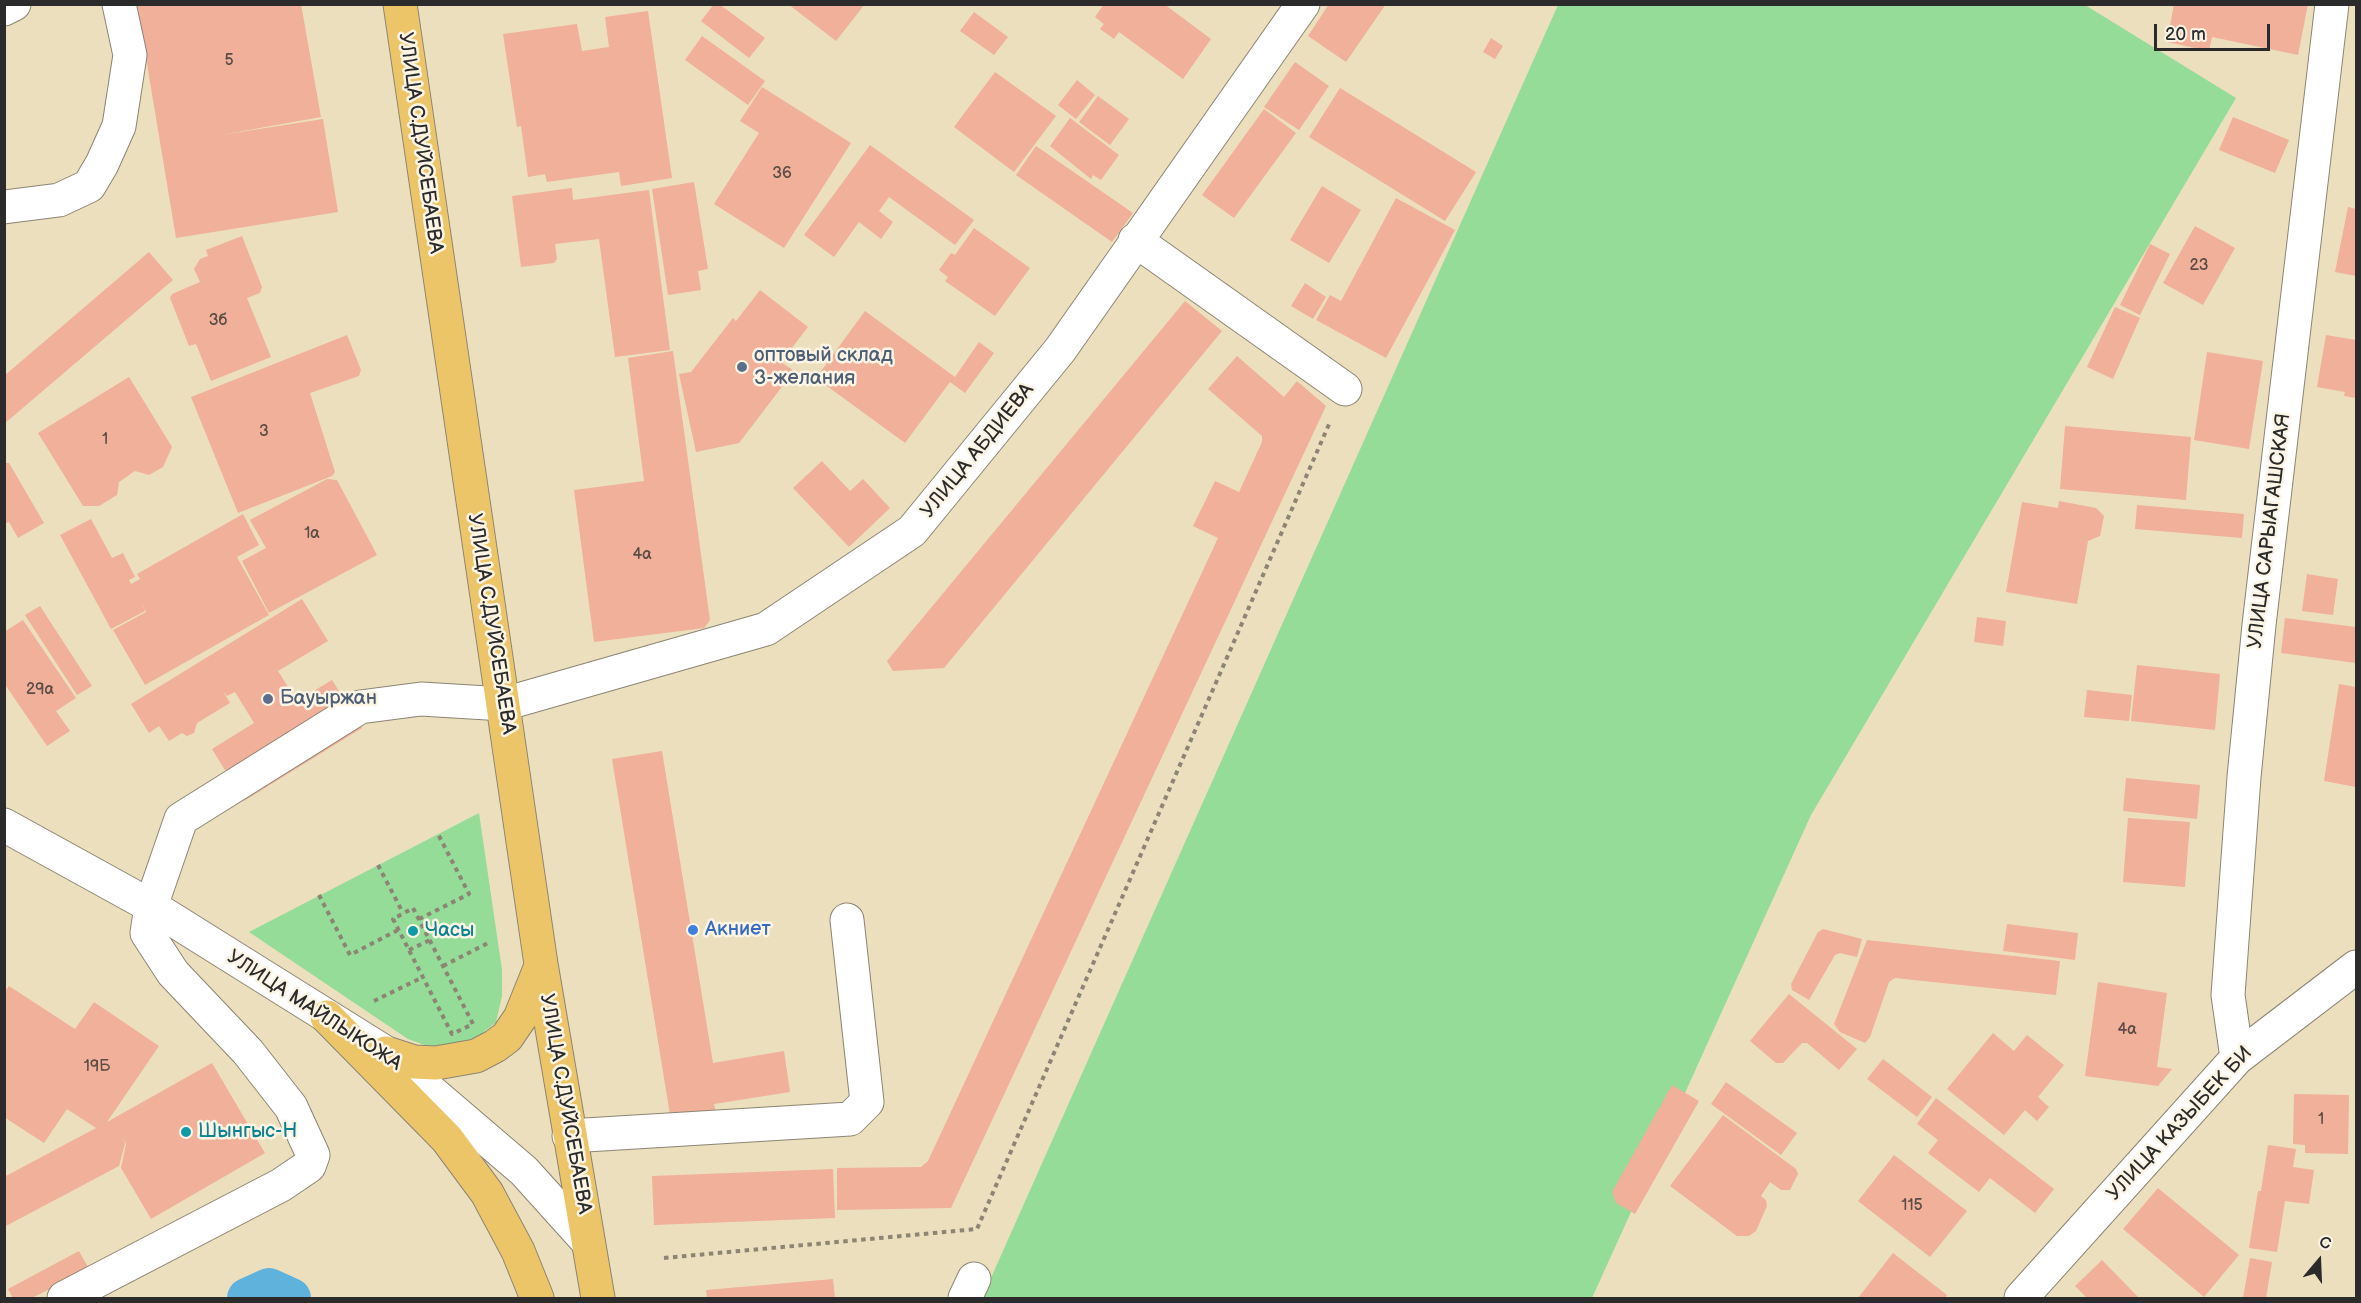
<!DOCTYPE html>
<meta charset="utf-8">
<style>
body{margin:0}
#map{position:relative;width:2361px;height:1303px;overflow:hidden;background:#ecdfbd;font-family:"Balsamiq Sans",sans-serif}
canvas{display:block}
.frame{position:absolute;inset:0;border:6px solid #2b2b2b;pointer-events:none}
.north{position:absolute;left:2289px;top:1231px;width:60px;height:60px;-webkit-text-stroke:4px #fcf5e5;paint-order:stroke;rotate:19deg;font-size:16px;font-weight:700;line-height:24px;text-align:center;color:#2b2b2b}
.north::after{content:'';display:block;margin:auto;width:21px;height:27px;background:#2b2b2b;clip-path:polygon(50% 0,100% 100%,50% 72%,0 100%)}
.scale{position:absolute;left:2154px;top:24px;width:116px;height:27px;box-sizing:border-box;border:3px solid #2b2b2b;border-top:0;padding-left:8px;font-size:18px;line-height:21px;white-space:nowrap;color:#2b2b2b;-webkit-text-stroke:4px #fcf5e5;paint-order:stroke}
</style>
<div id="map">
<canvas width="2361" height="1303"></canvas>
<div class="frame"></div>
<div class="north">С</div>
<div class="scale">20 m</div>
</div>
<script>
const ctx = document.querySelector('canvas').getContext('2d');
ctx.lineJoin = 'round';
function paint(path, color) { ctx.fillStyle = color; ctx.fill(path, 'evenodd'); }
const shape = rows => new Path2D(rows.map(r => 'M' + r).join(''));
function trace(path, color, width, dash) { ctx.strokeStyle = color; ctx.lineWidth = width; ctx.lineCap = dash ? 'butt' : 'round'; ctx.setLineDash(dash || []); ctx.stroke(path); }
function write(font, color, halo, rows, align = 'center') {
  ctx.font = font + ' "Balsamiq Sans",sans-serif'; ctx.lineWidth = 5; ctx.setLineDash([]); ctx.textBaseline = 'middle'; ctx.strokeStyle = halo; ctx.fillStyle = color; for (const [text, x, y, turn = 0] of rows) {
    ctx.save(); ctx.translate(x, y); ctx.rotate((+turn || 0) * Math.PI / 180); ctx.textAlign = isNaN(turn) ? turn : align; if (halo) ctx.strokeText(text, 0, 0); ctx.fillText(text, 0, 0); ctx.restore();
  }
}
paint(shape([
 [1558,5,2085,5,2236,98,1811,815,1592,1298,982,1298],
 [479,813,502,970,502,996,496,1022,473,1041,441,1051,408,1039,249,932]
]), '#94dc97');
trace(shape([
 [247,1298,269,1288,291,1298]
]), '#5fb2db', 40);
paint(shape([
 [137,4,301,4,321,117,221,135,323,119,338,212,176,238],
 [714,4,719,4,765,38,749,58,701,21],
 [788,4,865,4,836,41],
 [1104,4,1164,4,1211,39,1183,79,1119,32,1114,39,1100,29,1104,24,1095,17],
 [1329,4,1386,4,1346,62,1308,36],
 [2174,4,2308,4,2298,55,2212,37,2209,51,2167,42],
 [648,11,672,178,621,186,619,172,547,182,545,174,528,177,521,126,517,127,503,34,577,24,582,51,609,47,605,17],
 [974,12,1008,37,994,55,960,31],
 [702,36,765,81,748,105,685,60],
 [1491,38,1503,46,1495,59,1483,52],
 [1295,62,1329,86,1299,130,1264,107],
 [995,72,1056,116,1014,172,954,127],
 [1077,80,1095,95,1076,119,1058,105],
 [762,87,851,143,784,248,714,204,759,133,740,121],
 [1340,88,1476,172,1445,221,1309,137],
 [1098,96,1129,119,1110,145,1079,122],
 [1264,109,1296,133,1234,218,1202,195],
 [2233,117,2289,140,2275,173,2219,150],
 [1070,118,1119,155,1101,180,1093,175,1091,179,1050,146],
 [870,145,974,220,955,245,889,197,879,211,893,222,881,239,859,222,834,257,804,235],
 [1036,146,1133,213,1112,242,1016,175],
 [694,182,708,269,698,271,701,290,668,295,652,189],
 [1322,186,1361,210,1329,263,1290,240],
 [572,188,573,200,649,190,670,350,615,357,599,239,555,244,557,259,554,263,521,267,512,196],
 [1396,198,1455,230,1386,358,1316,320,1330,295,1341,301],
 [2348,207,2356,209,2356,276,2335,272],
 [2195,226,2235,248,2203,305,2163,283],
 [974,228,1030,268,995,316,945,281,948,277,939,270,951,253,955,255],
 [242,236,262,287,260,293,247,298,271,357,211,381,196,344,189,346,170,298,172,294,200,282,194,269,200,259,208,256,206,250],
 [2150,244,2170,254,2140,315,2120,305],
 [149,252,173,280,4,424,4,376],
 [1305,283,1326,297,1313,319,1291,306],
 [760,290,808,327,781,362,794,371,739,443,696,452,679,374,691,372,733,318,736,321],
 [1185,301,1222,331,944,668,893,671,887,661],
 [2115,307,2140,318,2113,379,2087,367],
 [865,311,955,377,979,342,994,353,965,393,950,382,905,443,816,378],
 [347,335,361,370,359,376,310,393,335,472,332,476,238,513,191,397],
 [2326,335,2356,340,2356,398,2344,396,2345,392,2317,387],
 [673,351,710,620,704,628,594,642,574,490,644,481,628,358],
 [2207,352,2263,361,2249,449,2194,440],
 [1237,356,1284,397,1297,381,1326,406,951,1208,837,1210,837,1168,921,1167,928,1161,1218,538,1193,526,1215,481,1239,492,1262,442,1262,436,1208,389],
 [129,377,172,447,163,467,149,475,135,471,119,482,117,495,99,506,83,506,38,433],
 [2065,426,2191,437,2186,500,2060,489],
 [822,461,850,491,863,479,890,508,849,547,793,488],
 [4,463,9,463,44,523,18,538,9,522,4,524],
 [327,479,337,480,377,555,269,613,242,561,266,548,250,520],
 [2059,501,2096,508,2104,516,2100,536,2088,541,2077,604,2006,592,2022,502,2058,508],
 [2137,505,2244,514,2242,538,2135,529],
 [243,514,259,545,237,557,269,615,145,685,113,630,146,612,141,602,145,611,111,629,60,535,91,519,112,558,123,553,135,577,129,580,131,584,140,579,137,574],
 [2307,574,2338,579,2333,615,2302,611],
 [302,599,328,641,278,671,297,701,332,680,362,728,244,801,212,749,254,723,235,692,227,696,223,691,230,703,197,723,194,733,187,736,182,733,169,741,159,726,149,733,131,704],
 [40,606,92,686,77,695,25,615],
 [1977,617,2006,621,2003,646,1974,642],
 [2285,618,2356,627,2356,663,2281,653],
 [23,620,76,698,56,711,70,731,47,746,4,683,4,632],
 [2137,665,2220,674,2215,730,2131,721],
 [2339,684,2356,687,2356,787,2324,781],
 [2087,690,2132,695,2129,721,2084,717],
 [662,751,713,1063,784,1051,790,1092,714,1104,716,1113,671,1121,612,759],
 [2126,778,2200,785,2197,819,2123,811],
 [2128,818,2190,822,2185,887,2123,882],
 [2007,924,2078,933,2075,960,2003,951],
 [1823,929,1862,939,1857,957,1840,953,1835,955,1809,1000,1792,990,1791,984,1818,932],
 [1867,940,2060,961,2056,995,1895,978,1889,982,1870,1037,1865,1043,1840,1032,1834,1024],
 [2098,982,2167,993,2157,1067,2172,1069,2158,1086,2085,1076],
 [9,986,75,1029,94,1002,159,1046,107,1122,212,1063,265,1153,151,1219,121,1168,126,1144,122,1136,125,1143,119,1166,4,1227,4,1177,96,1128,67,1109,44,1143,4,1117,4,993],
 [1789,994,1857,1049,1839,1070,1807,1043,1802,1043,1783,1063,1776,1063,1750,1041],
 [1993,1033,2014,1051,2027,1035,2064,1065,2038,1097,2049,1107,2037,1121,2025,1110,2004,1135,1947,1089],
 [1883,1059,1932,1097,1917,1117,1867,1079],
 [1726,1082,1797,1133,1781,1155,1711,1104],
 [1672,1085,1699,1101,1635,1214,1616,1203,1612,1192],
 [2294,1094,2349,1095,2348,1154,2305,1153,2305,1145,2293,1144],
 [1936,1098,2054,1189,2035,1213,1990,1178,1979,1192,1928,1153,1938,1140,1917,1124],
 [1723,1115,1796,1169,1798,1174,1790,1190,1781,1190,1770,1182,1761,1196,1766,1200,1767,1206,1756,1231,1749,1236,1737,1236,1670,1186],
 [2268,1145,2296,1149,2293,1167,2314,1170,2309,1204,2285,1201,2277,1252,2249,1248,2258,1191,2261,1191],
 [1894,1155,1967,1211,1930,1257,1858,1201],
 [833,1169,835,1218,654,1225,652,1176],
 [2158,1188,2239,1255,2204,1297,2123,1229],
 [79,1251,89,1269,32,1298,13,1298,8,1289],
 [1893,1253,1947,1295,1945,1298,1858,1298],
 [2250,1258,2272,1262,2266,1298,2243,1298],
 [2102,1260,2139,1298,2087,1298,2075,1286],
 [833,1279,835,1298,707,1298,706,1290]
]), '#f0b099');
const minor = shape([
 [4,9,14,4],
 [4,207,59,200,89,186,102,164,119,126,130,55,119,4],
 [1135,240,1345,389],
 [4,825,151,906,386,1053,524,1171,588,1242],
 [2237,1058,2228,995,2244,777,2259,625,2332,4],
 [569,1136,850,1119,867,1102,847,920],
 [64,1298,281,1185,309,1166,313,1155,291,1107,248,1052,173,973,147,933,151,906,181,819,360,707,421,699,504,704,766,629,912,531,1060,350,1303,4],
 [965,1298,974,1279],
 [2021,1298,2237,1058,2356,967]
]);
const major = shape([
 [400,4,541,964,598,1298],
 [327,1017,447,1139,487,1193,518,1251,537,1298],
 [386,1053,414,1062,436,1063,476,1056,495,1046,507,1037,520,1018,541,966]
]);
trace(minor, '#8c8574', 35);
trace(major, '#8c8574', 35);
trace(shape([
 [378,865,403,913],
 [319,895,350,955,398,930],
 [413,908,473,1024,452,1034,393,919,413,908],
 [419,919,469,894,438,834],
 [409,950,430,940],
 [443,966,488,943],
 [374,1001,423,977],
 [664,1258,977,1229,1330,422]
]), '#8c8574', 4, [4.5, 4.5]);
trace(minor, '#fff', 33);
trace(major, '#edc569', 33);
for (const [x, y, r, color] of [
 [742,367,6,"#5c6f8a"],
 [268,699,6,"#5c6f8a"],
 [693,930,6,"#3f7fe0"],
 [413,931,6,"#0f9aa8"],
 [186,1132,6,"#0f9aa8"]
]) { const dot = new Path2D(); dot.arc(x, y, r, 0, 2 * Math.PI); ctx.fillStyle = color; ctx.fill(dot); trace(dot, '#fcf5e5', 2); }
write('16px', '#5c4c46', null, [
 ["5",229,61],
 ["36",782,174],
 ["23",2199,266],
 ["3б",218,321],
 ["3",264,432],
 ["1",105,440],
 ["1а",312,534],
 ["4а",642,555],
 ["29а",40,690],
 ["4а",2127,1030],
 ["19Б",97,1067],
 ["1",2321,1120],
 ["115",1912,1206]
]);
write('20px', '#2b2b2b', '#fcf5e5', [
 ["УЛИЦА С.ДУЙСЕБАЕВА",420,143,82],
 ["УЛИЦА АБДИЕВА",978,451,-51],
 ["УЛИЦА САРЫАГАШСКАЯ",2270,531,-83],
 ["УЛИЦА С.ДУЙСЕБАЕВА",491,624,81],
 ["УЛИЦА МАЙЛЫКОЖА",314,1011,33],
 ["УЛИЦА С.ДУЙСЕБАЕВА",565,1104,80],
 ["УЛИЦА КАЗЫБЕК БИ",2180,1124,-47]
]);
write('20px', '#4e5e75', '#fcf5e5', [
 ["оптовый склад",754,356],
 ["3-желания",754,379],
 ["Бауыржан",280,699]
], 'left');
write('20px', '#366cbe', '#fcf5e5', [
 ["Акниет",705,930]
], 'left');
write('20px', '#0d838f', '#fcf5e5', [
 ["Часы",425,931],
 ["Шынгыс-Н",198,1132]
], 'left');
</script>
